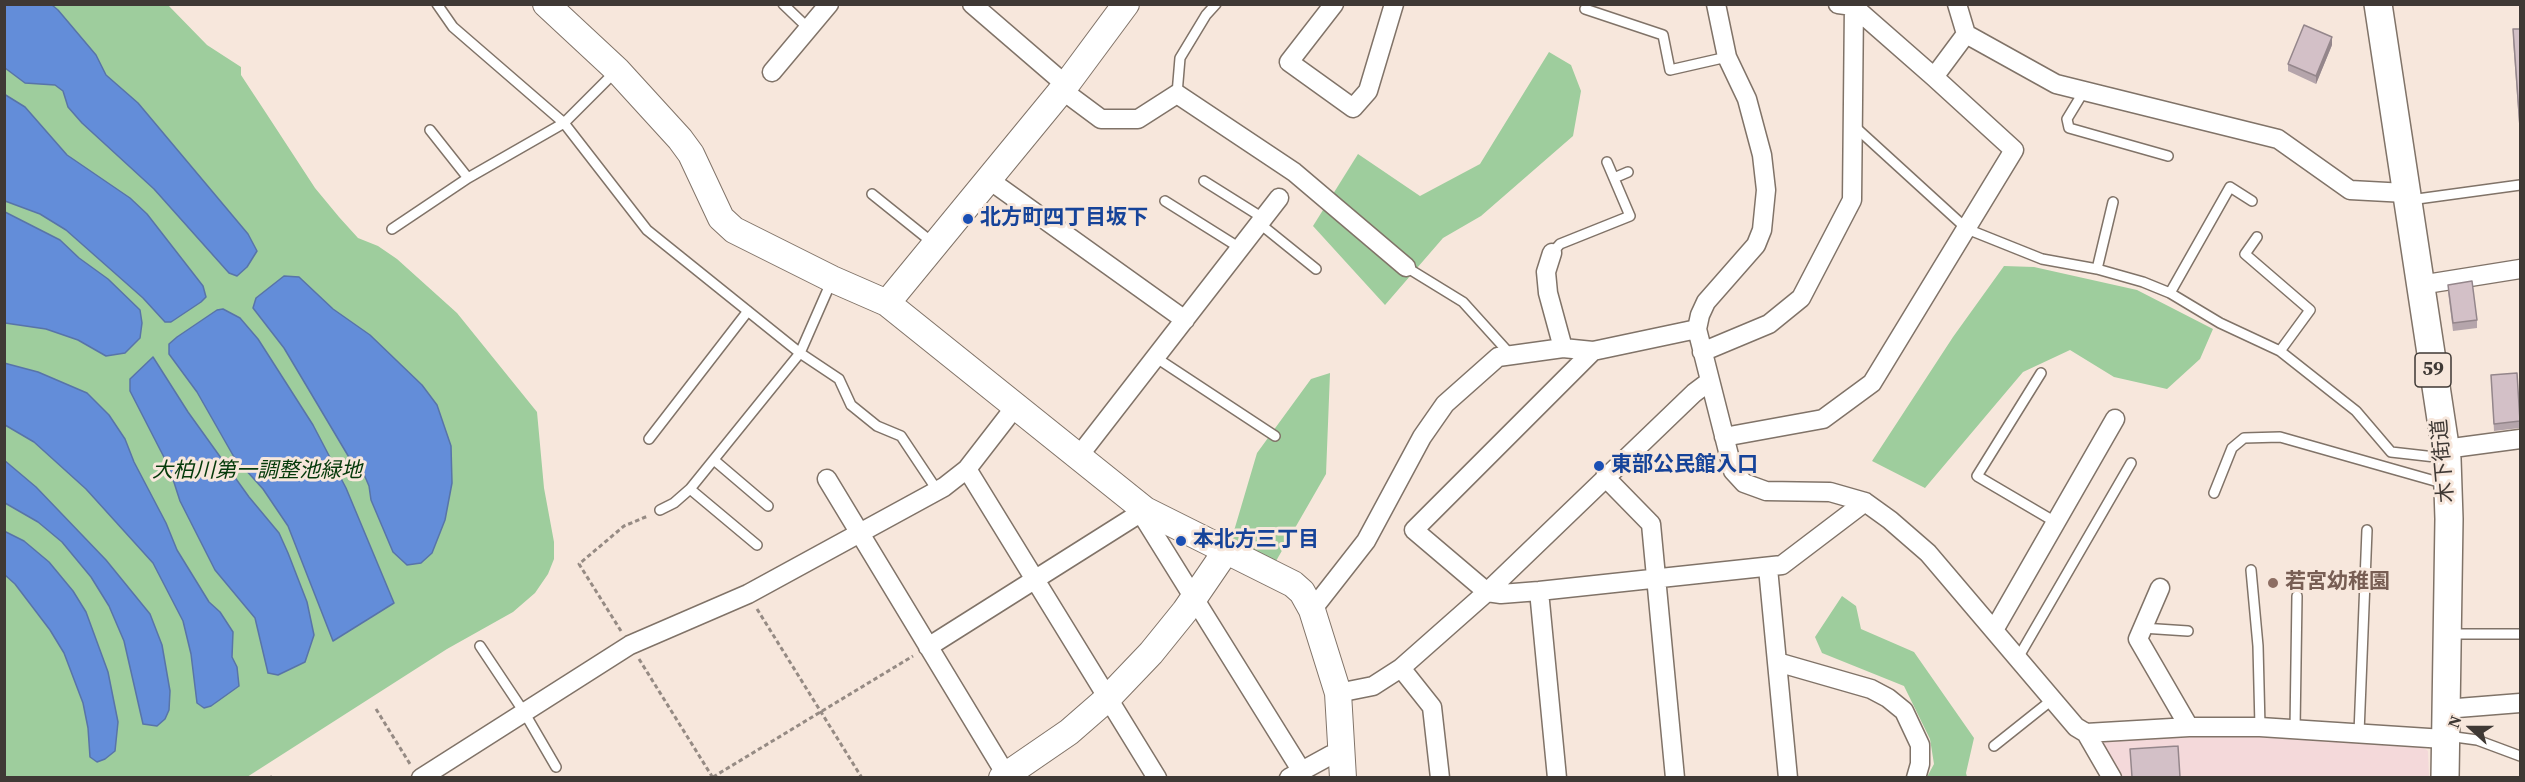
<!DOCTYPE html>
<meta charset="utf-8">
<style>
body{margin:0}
#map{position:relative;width:2525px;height:782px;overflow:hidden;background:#f7e7dc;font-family:"Source Serif 4",serif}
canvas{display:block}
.frame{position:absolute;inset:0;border:6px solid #3f3935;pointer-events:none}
.north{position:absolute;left:2441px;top:698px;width:60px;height:60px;-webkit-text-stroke:4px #f7e7dc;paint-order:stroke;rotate:291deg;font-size:16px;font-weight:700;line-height:24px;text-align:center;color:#3f3935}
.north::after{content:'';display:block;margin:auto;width:21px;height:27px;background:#3f3935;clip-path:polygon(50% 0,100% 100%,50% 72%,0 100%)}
</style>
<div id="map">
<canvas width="2525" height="782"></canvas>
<div class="frame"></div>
<div class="north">N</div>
</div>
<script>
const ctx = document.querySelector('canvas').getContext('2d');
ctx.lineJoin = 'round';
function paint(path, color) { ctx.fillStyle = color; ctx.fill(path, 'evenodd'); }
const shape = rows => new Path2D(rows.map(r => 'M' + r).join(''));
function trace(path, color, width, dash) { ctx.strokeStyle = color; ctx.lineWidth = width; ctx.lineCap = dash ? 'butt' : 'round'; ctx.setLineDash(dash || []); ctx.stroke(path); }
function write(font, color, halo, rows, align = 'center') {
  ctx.font = font + ' "Source Serif 4","Noto Sans JP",serif'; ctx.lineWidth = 6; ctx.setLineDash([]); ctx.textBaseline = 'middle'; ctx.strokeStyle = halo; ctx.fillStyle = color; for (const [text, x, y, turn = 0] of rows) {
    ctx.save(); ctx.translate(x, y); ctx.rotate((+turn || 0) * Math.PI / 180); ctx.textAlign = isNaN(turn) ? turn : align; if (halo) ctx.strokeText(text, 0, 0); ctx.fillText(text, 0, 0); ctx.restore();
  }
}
paint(shape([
 [2187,735,2261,736,2421,746,2428,751,2429,777,2119,777,2101,748,2105,741]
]), '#f4d9da');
paint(shape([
 [5,5,168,5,207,45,241,67,241,75,266,113,315,188,339,217,358,238,378,246,397,259,457,313,537,412,544,488,554,542,554,559,548,574,535,593,513,612,447,649,247,777,5,778],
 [1549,52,1571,65,1581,91,1573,136,1481,216,1443,238,1385,305,1313,226,1358,154,1420,196,1480,164],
 [2004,266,2034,267,2137,290,2213,329,2200,359,2167,389,2114,377,2070,350,2023,372,1925,488,1872,461,1953,337],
 [1330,373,1326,474,1276,561,1231,541,1257,453,1311,379],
 [1842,596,1856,606,1861,629,1914,652,1974,738,1966,773,1967,777,1927,777,1934,764,1930,739,1904,686,1822,653,1815,637]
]), '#9ecd9d');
const water = shape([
 [5,4,52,5,58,10,96,55,106,75,138,103,248,234,257,251,247,267,237,276,229,273,154,189,82,123,68,107,63,91,55,85,25,83,5,68,5,4],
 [4,94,25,107,67,155,130,198,147,214,203,286,206,297,201,302,171,322,165,322,143,298,66,230,40,214,5,201,4,94],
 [5,212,60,240,79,258,108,279,140,310,142,323,140,338,125,353,106,356,78,340,46,329,5,323,5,212],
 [284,276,299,277,333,309,370,335,422,385,437,405,451,446,452,483,445,520,432,553,421,563,407,565,393,552,371,500,369,486,363,472,353,464,284,348,253,308,256,298,284,276],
 [223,309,240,318,258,339,313,425,346,488,394,603,333,641,288,526,263,489,234,457,197,392,169,354,169,344,177,337,217,310,223,309],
 [153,357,188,412,249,497,279,533,288,553,307,602,314,635,305,662,278,675,268,673,255,618,215,570,180,501,169,467,130,391,130,379,153,357],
 [4,363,38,372,87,393,109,415,125,439,134,462,166,523,177,550,209,602,220,612,233,632,232,657,237,667,239,686,211,706,204,708,197,703,191,654,183,621,153,563,86,489,34,442,5,425,4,363],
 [4,460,36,487,106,560,150,614,162,645,170,691,169,710,165,719,157,726,143,724,124,641,109,606,91,577,62,542,38,522,5,503,4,460],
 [4,531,24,541,49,562,73,591,86,612,108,672,118,722,115,751,105,759,97,762,90,757,88,728,83,703,64,653,50,630,15,584,5,575,4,531]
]);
paint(water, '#638dd9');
trace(water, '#5874a8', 1.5);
const lane = shape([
 [437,4,453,27,564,123,647,230,800,353,839,379,851,405,877,426,901,436,937,490],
 [783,4,808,28],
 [1585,9,1663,35,1670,70,1727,57],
 [2084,91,2067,119,2069,128,2168,156],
 [1177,94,1180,58,1206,15,1216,4],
 [1853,125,1967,229,2042,259,2097,269,2143,282,2170,293,2220,323,2280,351,2356,411,2391,452,2444,458],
 [430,130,468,178],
 [1614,178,1628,172],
 [1204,181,1263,218],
 [872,194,933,243],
 [2410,200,2520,185],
 [1165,201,1240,248],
 [1259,223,1316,269],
 [392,229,468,178,564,123,617,70],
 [2257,237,2245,254,2310,310,2280,351],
 [1552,253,1560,244,1630,216,1607,162],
 [1406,267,1463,302,1510,354],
 [2097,269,2113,202],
 [2170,293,2230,187,2252,201],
 [1155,357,1275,436],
 [2041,373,1977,476,2057,523],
 [649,439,748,311],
 [714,460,768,506],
 [690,489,757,545],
 [2214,493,2232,448,2244,438,2280,437,2435,481,2445,481],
 [660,510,674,503,690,489,800,353,832,280],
 [2251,570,2258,646,2260,727],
 [2142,628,2188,631],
 [2450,634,2520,634],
 [480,646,524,712,556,767],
 [2018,658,2131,463],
 [2295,729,2297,596],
 [2359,733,2367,530],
 [2455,737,2477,740,2520,756],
 [1994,746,2053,699]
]);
const street = shape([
 [972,4,1066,85],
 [1334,4,1289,62,1353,108,1368,91,1394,4],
 [1716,4,1727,57,1747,99,1762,155,1766,190,1762,230,1756,245,1706,302,1700,315,1697,329,1733,471,1744,483,1766,491,1830,492,1865,502,1890,520,1928,553,2076,727,2086,733,2189,727,2260,727,2444,739],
 [1957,4,1966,34,2056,84,2278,139,2350,190,2406,193],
 [772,72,829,4],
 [1934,77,1966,34],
 [1062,90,1101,119,1138,119,1177,94,1294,172,1406,267],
 [988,179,1185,320],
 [1552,253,1546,272,1548,293,1563,348],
 [2420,285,2520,269],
 [1593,351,1414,530,1487,592,1501,594,1539,591,1782,565,1865,502],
 [1702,352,1769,324,1801,298,1852,200,1854,4],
 [1724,437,1823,419,1872,383,2014,150,1934,77,1853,6,1838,4],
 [2445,449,2520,439],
 [1078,457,1279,198],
 [967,469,1157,778],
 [1605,477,1651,524,1675,778],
 [827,479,1008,778],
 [1141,513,1301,770],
 [1768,568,1788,778],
 [2160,588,2138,639,2189,727],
 [1539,591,1557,778],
 [1312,610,1366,541,1422,437,1445,404,1498,357,1563,348,1593,351,1697,329],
 [1994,630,2115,419],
 [928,647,1145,510],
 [1777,662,1871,689,1888,698,1904,711,1920,745,1920,764,1916,778],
 [1401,668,1432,707,1440,778],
 [1338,693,1373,686,1401,668,1487,592,1694,393,1710,381],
 [2445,709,2520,703],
 [2086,733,2112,778],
 [421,778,630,645,748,594,944,487,967,469,1015,407],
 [1289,778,1331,755,1342,753]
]);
const secondary = shape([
 [546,4,617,70,680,139,691,154,721,218,734,230,832,279,887,303,1145,510,1293,584,1302,592,1312,610,1338,693,1343,778],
 [887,303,1066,85,1126,4],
 [1002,778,1069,732,1108,698,1151,653,1185,611,1226,551]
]);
const primary = shape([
 [2378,4,2447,459,2449,519,2445,778]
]);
trace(lane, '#807368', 12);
trace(street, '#807368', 21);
trace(secondary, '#807368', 28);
trace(primary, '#807368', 30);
trace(shape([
 [757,609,862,778],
 [621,631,579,564,624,526,648,516],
 [639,659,713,778],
 [376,709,410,764],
 [270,776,271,778],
 [713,777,913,656]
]), '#968b84', 3, [4.5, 3]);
trace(lane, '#fff', 9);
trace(street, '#fff', 18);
trace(secondary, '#fff', 26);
trace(primary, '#fff', 27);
paint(shape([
 [2513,29,2520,29,2520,137,2513,40],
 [2332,45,2316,84,2288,71,2288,64],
 [2448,285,2477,320,2477,328,2453,331,2448,292],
 [2491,375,2520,415,2520,428,2494,431]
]), '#b5a5ab');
paint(shape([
 [2332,37,2332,45,2316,84,2316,76]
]), '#94868b');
const building = shape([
 [2304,25,2332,37,2316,76,2288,64,2304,25],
 [2513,29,2520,29,2520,127,2513,29],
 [2472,281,2477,320,2453,323,2448,285,2472,281],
 [2517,373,2520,421,2494,424,2491,375,2517,373],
 [2178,746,2180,777,2132,777,2130,749,2178,746]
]);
paint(building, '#d3c0c7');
trace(building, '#94868b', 1.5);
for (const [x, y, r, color] of [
 [968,219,6,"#1a4fb4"],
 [1599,466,6,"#1a4fb4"],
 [1181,541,6,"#1a4fb4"],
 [2273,583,6,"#8d6e63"]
]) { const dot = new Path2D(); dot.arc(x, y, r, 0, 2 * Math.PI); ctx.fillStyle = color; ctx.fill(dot); trace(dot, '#f7e7dc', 2); }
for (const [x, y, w] of [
 [2433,370,36]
]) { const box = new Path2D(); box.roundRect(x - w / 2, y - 17, w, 34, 4.5); ctx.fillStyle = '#f7e7dc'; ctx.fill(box); trace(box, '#3f3935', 1.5); }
write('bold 20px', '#3f3935', null, [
 ["59",2433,370]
]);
write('bold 21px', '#164399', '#f7e7dc', [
 ["北方町四丁目坂下",980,219],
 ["東部公民館入口",1611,466],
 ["本北方三丁目",1193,541]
], 'left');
write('21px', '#3f3935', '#f7e7dc', [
 ["木下街道",2444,461,-95]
]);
write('italic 21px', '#053a0a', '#f7e7dc', [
 ["大柏川第一調整池緑地",257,472]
]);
write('bold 21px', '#785e54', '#f7e7dc', [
 ["若宮幼稚園",2285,583]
], 'left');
</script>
